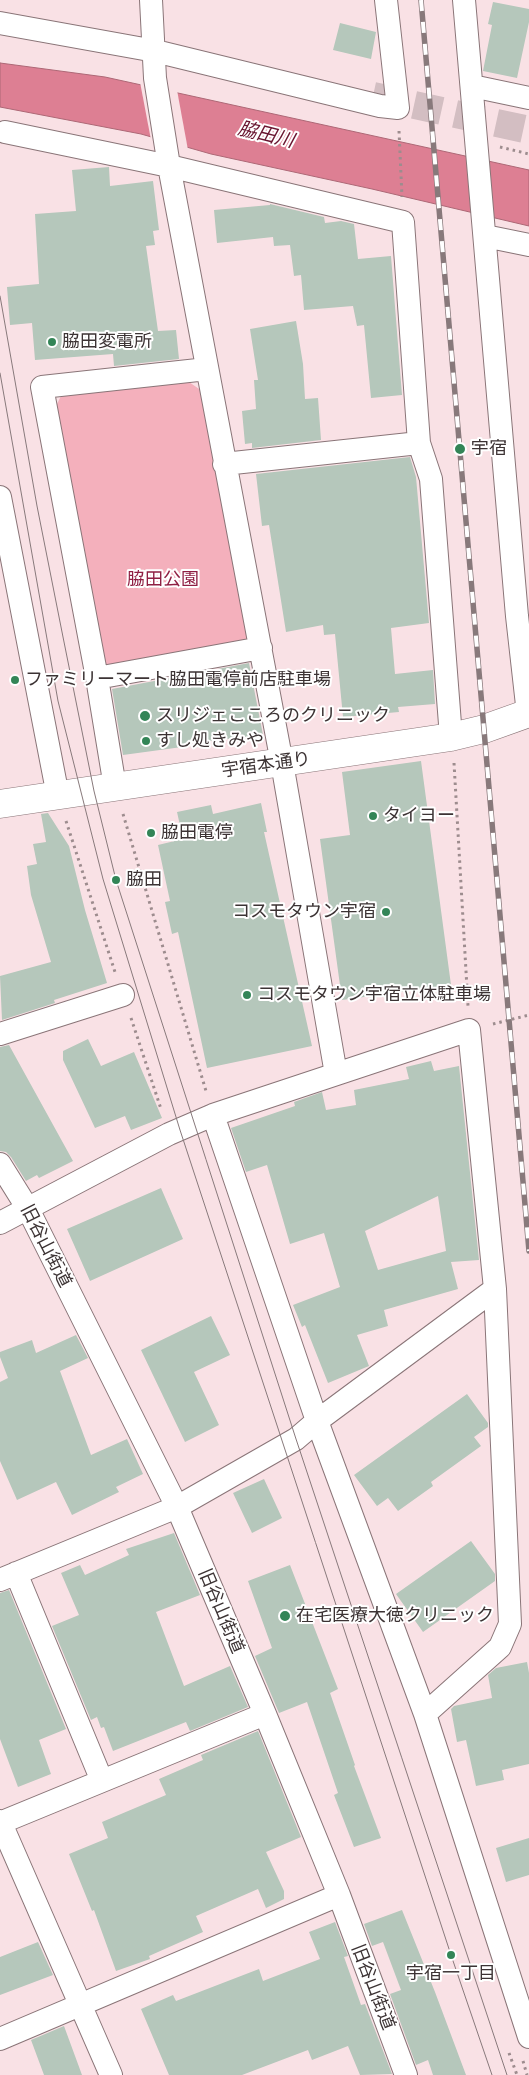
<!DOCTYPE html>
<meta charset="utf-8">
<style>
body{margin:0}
canvas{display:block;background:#f9e1e5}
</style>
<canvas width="529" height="2075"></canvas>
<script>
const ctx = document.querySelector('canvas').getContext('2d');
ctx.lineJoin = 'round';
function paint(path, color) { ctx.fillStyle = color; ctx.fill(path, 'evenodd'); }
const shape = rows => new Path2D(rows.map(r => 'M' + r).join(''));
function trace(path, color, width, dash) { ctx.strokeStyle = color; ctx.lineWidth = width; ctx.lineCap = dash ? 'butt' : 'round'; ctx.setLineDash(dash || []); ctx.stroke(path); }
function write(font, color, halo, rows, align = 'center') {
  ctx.font = font + ' Quicksand,"Noto Sans JP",sans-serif'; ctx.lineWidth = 4; ctx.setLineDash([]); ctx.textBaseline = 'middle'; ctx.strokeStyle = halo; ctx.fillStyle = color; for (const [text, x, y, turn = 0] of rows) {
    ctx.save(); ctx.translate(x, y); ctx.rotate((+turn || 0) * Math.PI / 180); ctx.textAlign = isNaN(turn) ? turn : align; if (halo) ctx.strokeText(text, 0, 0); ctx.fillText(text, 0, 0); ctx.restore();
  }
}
paint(shape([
 [189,382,202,391,249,637,236,649,102,669,56,406,62,394]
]), '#f4b0bc');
const water = shape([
 [0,63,105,77,529,170,529,226,372,189,211,154,141,134,0,107,0,63]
]);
paint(water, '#dd7f93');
trace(water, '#ad6876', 1);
paint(shape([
 [140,82,177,90,188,150,151,140]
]), '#f9e1e5');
paint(shape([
 [493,2,529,9,529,22,517,78,483,71,492,25,488,24],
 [340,23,376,32,371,59,333,50],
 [109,167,110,186,153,181,159,230,153,231,155,245,146,246,158,331,176,330,179,359,114,366,113,354,35,360,32,323,10,325,7,287,39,284,35,214,76,211,72,170],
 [270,204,324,217,325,223,341,221,354,224,358,259,391,256,402,395,371,398,364,325,357,326,353,306,304,310,301,275,294,276,290,245,274,246,273,237,217,243,214,210,270,205],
 [296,321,303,364,305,399,318,398,321,440,252,448,252,443,245,444,242,411,256,409,254,380,258,380,250,329],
 [410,457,416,477,429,623,391,628,395,674,433,670,435,704,398,707,399,712,343,717,335,634,324,635,323,625,286,632,269,525,262,526,256,474],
 [249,663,263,735,182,744,182,747,123,755,112,689],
 [421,761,451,985,342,1000,320,839,350,835,342,772],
 [261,803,267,832,264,832,312,1046,207,1068,178,932,172,934,165,902,170,901,158,845,183,839,177,812,211,805,213,814],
 [48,813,69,846,85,910,107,983,54,1000,55,1003,2,1020,0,976,51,962,31,895,27,866,37,864,33,844,46,842,41,814],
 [88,1039,101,1066,134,1052,162,1118,131,1130,125,1116,95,1128,63,1060,63,1051],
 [9,1045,73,1161,39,1178,37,1175,26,1181,11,1157,6,1152,0,1151,0,1047],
 [431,1061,434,1071,459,1066,479,1260,451,1262,458,1289,384,1310,388,1326,357,1335,369,1366,328,1383,305,1325,302,1327,293,1305,340,1287,324,1233,290,1244,267,1165,246,1172,231,1128,295,1106,294,1102,322,1092,326,1110,356,1105,354,1090,409,1079,406,1067],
 [438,1196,446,1251,378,1270,365,1231],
 [161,1188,183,1239,90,1281,67,1229],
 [211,1316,230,1355,194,1372,219,1425,185,1442,141,1350],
 [76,1335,88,1358,60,1371,91,1455,127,1439,143,1474,116,1487,119,1492,72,1515,56,1482,17,1500,0,1461,0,1382,8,1378,0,1357,0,1352,32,1340,36,1353],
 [467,1394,488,1423,488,1427,474,1437,481,1446,431,1482,433,1486,398,1511,388,1498,377,1506,354,1475],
 [264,1479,282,1518,252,1533,233,1493],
 [174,1533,200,1595,156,1612,184,1686,230,1666,248,1707,190,1731,186,1722,113,1751,104,1727,101,1728,97,1717,91,1720,52,1626,79,1615,61,1573,80,1565,85,1575,129,1555,126,1549],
 [471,1541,495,1574,495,1581,423,1632,396,1594],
 [290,1565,338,1689,330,1693,355,1765,354,1766,381,1838,354,1847,334,1795,338,1793,307,1702,279,1713,255,1656,272,1648,248,1581],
 [9,1590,66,1729,39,1740,51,1774,18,1787,0,1739,0,1593],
 [527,1662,529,1673,529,1764,502,1770,504,1780,476,1786,466,1740,457,1742,451,1709,454,1706,492,1698,488,1675,496,1668],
 [258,1731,301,1837,266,1852,284,1891,284,1899,266,1908,258,1889,196,1916,203,1932,149,1956,150,1959,116,1971,94,1910,92,1911,69,1854,108,1838,102,1822,166,1795,159,1779,203,1760,201,1755],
 [529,1838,529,1875,506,1882,496,1848],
 [402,1910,435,1992,466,2075,433,2075,428,2060,416,2065,390,1994,401,1990,383,1942,372,1946,364,1924],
 [335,1922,348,1956,344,1957,361,2005,365,2004,392,2074,360,2075,348,2046,312,2060,308,2050,242,2075,169,2075,141,2009,173,1995,176,2001,259,1969,263,1981,320,1959,309,1932],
 [38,1942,53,1975,0,1995,0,1957],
 [64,2026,82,2075,44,2075,31,2040]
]), '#b5c7bb');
trace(shape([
 [373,96,529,130]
]), '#d3bec2', 28, [28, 14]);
const street = shape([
 [151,0,155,78,169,166,282,763,336,1074],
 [464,0,517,616,528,714],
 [0,23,155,51,380,106,398,108,386,0],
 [472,86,529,98],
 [5,132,169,166,403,222,419,443,431,479,451,737],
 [485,236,529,245],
 [224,464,419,443],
 [0,497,58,796],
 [97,678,261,648],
 [115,787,97,678,42,387,207,369],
 [0,1034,123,995],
 [0,1164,28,1209,177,1507,265,1714,339,1895,406,2075],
 [0,1223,169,1134,213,1115,469,1030,495,1289,510,1624,500,1647,425,1714,317,1421,213,1115],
 [16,1573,102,1781],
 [0,1580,177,1507,296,1439,317,1421,495,1289],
 [425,1714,529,2037],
 [0,1821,111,2075],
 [0,1823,265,1714],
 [0,2039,339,1895]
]);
const secondary = shape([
 [0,804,451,737,484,729,529,713]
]);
trace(street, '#8a7578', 24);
trace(secondary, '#8a7578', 29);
trace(shape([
 [399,131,402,197],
 [500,147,529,154],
 [454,763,468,1006],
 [123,814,206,1091],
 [66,821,115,972],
 [131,1018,161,1109],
 [493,1024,529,1015],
 [509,2053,517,2075],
 [523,2061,527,2075]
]), '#9d8c8e', 3, [2.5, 4]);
trace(street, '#fff', 22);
trace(secondary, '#fff', 28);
trace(shape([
 [0,296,37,506,63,637,94,791,116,880,296,1439,507,2075],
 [0,373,58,701,103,879,180,1130,451,1955,492,2075]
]), '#88797b', 1);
const rail = shape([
 [421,0,529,1251]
]);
trace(rail, '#88797b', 5.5);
trace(rail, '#fff', 4, [11]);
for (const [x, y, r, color] of [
 [52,342,5,"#338557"],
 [460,449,6,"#338557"],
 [15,680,5,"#338557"],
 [145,716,6,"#338557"],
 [146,741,5,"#338557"],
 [373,816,5,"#338557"],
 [151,833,5,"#338557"],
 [116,880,5,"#338557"],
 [386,912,5,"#338557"],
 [247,995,5,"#338557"],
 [285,1616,6,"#338557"],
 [451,1955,5,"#338557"]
]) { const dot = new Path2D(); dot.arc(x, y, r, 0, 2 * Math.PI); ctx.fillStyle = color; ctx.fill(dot); trace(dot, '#fff', 2); }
write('18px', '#3c3334', '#fff', [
 ["脇田変電所",62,342],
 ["宇宿",471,449],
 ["ファミリーマート脇田電停前店駐車場",25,680],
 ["スリジェこころのクリニック",156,716],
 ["すし処きみや",156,741],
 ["タイヨー",383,816],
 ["脇田電停",161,833],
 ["脇田",126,880],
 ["コスモタウン宇宿",376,912,"right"],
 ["コスモタウン宇宿立体駐車場",257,995],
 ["在宅医療大徳クリニック",296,1616],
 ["宇宿一丁目",451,1974,"center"]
], 'left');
write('18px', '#8f1f43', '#fff', [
 ["脇田公園",163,580]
]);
write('18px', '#3c3334', '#fff', [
 ["宇宿本通り",266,765,-8],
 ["旧谷山街道",46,1246,63],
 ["旧谷山街道",221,1611,67],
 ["旧谷山街道",373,1987,69]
]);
write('italic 19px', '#691530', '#fff', [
 ["脇田川",266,135,14]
]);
</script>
